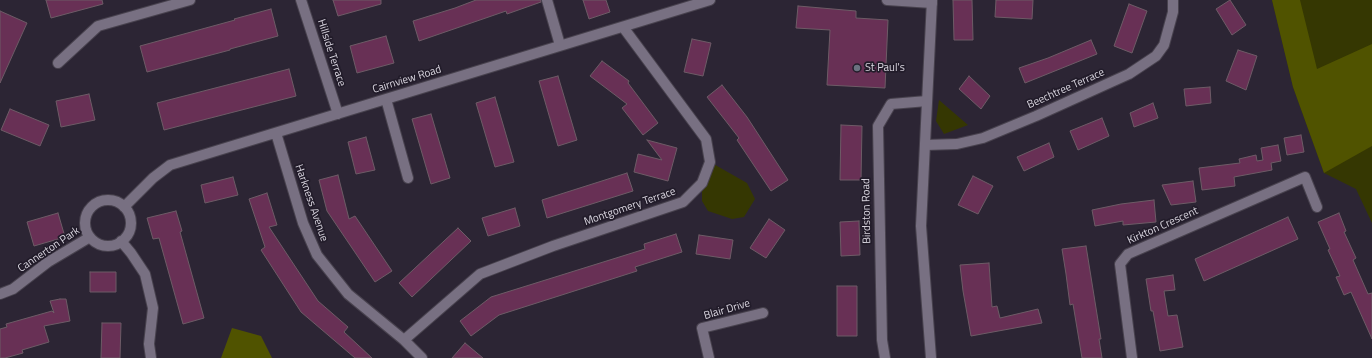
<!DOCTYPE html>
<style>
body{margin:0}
canvas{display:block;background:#2c2534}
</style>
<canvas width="1372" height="358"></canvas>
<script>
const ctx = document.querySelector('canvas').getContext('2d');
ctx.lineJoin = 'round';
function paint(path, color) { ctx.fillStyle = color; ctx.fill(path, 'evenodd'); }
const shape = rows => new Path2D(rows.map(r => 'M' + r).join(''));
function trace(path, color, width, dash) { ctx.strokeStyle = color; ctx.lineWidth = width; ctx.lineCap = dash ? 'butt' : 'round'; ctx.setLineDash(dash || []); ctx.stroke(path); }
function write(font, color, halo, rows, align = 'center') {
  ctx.font = font + ' "Titillium Web",sans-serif'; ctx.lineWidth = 3.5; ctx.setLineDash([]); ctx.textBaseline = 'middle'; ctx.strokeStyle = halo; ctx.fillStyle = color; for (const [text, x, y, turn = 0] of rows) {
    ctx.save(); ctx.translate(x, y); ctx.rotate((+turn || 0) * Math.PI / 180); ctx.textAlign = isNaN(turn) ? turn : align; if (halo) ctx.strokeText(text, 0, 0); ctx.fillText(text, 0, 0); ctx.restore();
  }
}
paint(shape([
 [1272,0,1372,0,1372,223,1356,189,1324,173,1293,87],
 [939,100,968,125,944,134,936,121],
 [710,162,747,183,755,199,744,217,732,219,708,211,702,201,702,183]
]), '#353702');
paint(shape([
 [1272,0,1300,0,1317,69,1372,44,1372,146,1324,173,1293,87],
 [232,328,261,336,272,358,221,358]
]), '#505300');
const building = shape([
 [46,0,102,0,103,4,51,18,46,0],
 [333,0,381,0,381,4,338,16,333,0],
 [476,0,541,0,541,2,507,14,506,11,419,41,413,21,455,8,476,0],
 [583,0,606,0,610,12,589,19,583,0],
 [953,0,972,0,973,40,954,40,953,0],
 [996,0,1033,0,1032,19,995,17,996,0],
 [1230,0,1246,25,1232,35,1216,9,1230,0],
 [1129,4,1147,11,1132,53,1114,46,1129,4],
 [798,6,856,11,856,18,888,20,885,88,827,85,830,30,796,28,798,6],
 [271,9,278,36,230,49,230,50,147,72,140,46,235,20,234,19,271,9],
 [0,11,27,23,0,83,0,11],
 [386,36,394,63,357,73,350,46,386,36],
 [692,39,711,43,703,76,684,72,692,39],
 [1091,40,1097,54,1025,83,1019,68,1048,58,1091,40],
 [1238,50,1257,56,1246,90,1226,81,1238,50],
 [602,61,629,81,628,83,658,123,643,135,622,108,627,104,590,76,602,61],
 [289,69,296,96,164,130,157,103,289,69],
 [558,76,577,140,558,146,539,81,558,76],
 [969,76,990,96,981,109,959,89,969,76],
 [722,85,747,117,788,180,771,191,737,140,739,138,707,97,722,85],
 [1210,87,1211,103,1186,106,1184,89,1210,87],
 [89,94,95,120,61,127,56,101,89,94],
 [495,97,514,162,495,167,476,103,495,97],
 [1153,103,1158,118,1134,127,1130,113,1153,103],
 [10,109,49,125,40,146,1,130,10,109],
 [431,114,450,178,431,184,412,119,431,114],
 [1102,118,1109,136,1078,150,1070,131,1102,118],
 [841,125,862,126,861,180,840,180,841,125],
 [1301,135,1304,152,1287,155,1284,138,1301,135],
 [366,137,375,170,356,174,348,142,366,137],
 [647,140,677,148,668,181,634,172,638,154,662,160,647,140],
 [1049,143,1054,157,1024,171,1017,157,1049,143],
 [1278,145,1281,161,1271,163,1272,170,1234,177,1235,186,1202,190,1199,168,1240,163,1239,159,1256,155,1257,161,1263,160,1261,148,1278,145],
 [627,173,633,191,547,218,542,200,627,173],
 [338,175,349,219,355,216,392,271,375,282,327,211,319,180,338,175],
 [973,176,993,186,978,214,958,205,973,176],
 [233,177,238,195,205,203,201,185,233,177],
 [1193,181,1196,202,1171,205,1162,185,1193,181],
 [267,193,277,225,269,227,318,301,348,327,344,332,372,358,355,358,301,312,261,250,265,247,249,199,267,193],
 [1154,200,1156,222,1123,225,1123,221,1095,226,1092,210,1121,204,1154,200],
 [515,208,520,226,488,236,482,218,515,208],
 [176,211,182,231,180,232,204,318,183,324,159,238,153,239,147,218,176,211],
 [58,213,65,237,34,246,27,222,58,213],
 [1339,213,1346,231,1344,232,1356,258,1353,260,1368,294,1372,293,1372,339,1351,292,1344,295,1336,277,1340,276,1328,250,1330,249,1318,222,1339,213],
 [1288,217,1298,239,1204,281,1195,259,1288,217],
 [769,219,785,230,766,258,750,248,769,219],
 [859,221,860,255,841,256,840,222,859,221],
 [458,228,471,241,412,297,399,283,458,228],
 [676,234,682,252,635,267,637,271,499,315,471,336,460,321,491,297,645,249,644,244,676,234],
 [699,235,733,240,730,259,696,254,699,235],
 [1086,246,1101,339,1099,339,1102,358,1082,358,1073,304,1070,305,1066,274,1062,249,1086,246],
 [989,263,992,307,997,306,1000,318,1038,309,1042,323,971,336,963,291,960,265,989,263],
 [90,272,116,272,116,292,90,292,90,272],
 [1173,275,1175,290,1164,291,1168,316,1177,315,1183,347,1160,351,1153,311,1151,311,1146,279,1173,275],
 [837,286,857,286,857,336,837,336,837,286],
 [60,299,66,299,70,321,44,326,49,342,22,350,23,353,5,358,0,358,0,329,7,327,6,324,52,311,54,313,50,301,60,299],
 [102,323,121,323,120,358,101,358,102,323],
 [465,343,483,358,452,358,465,343]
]);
paint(building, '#683055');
trace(building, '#6d5b66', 1);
const minor = shape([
 [301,0,338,114],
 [547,0,560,45],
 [887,0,932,3],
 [58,63,98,26,190,0],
 [386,99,408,178],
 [276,133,303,223,317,255,348,294,404,340,422,358],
 [925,145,957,144,983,138,1036,116,1129,74,1156,56,1164,45,1173,12,1173,0],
 '85 223a23 23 0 1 1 46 0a23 23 0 1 1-46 0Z',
 [124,207,153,178,170,165,710,0],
 [121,241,131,253,145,274,153,308,149,344,151,358],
 [0,294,13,289,48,262,90,237],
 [404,340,480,274,553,246,683,202,702,183,710,162,706,139,623,27],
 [709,358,702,328,763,313],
 [885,358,882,340,878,126,891,104,927,101],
 [1132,358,1120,264,1128,254,1305,177,1317,207]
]);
const secondary = shape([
 [931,358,921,226,932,0]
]);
trace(minor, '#48424e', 12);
trace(secondary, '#48424e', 12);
trace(minor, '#787082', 10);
trace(secondary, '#787082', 10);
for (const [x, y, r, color] of [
 [857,68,4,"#6b7280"]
]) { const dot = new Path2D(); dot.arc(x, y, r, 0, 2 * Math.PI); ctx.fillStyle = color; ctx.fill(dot); trace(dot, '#221c2a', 1.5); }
write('11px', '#dbd7e1', '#221c2a', [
 ["Hillside Terrace",331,53,72],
 ["Cairnview Road",407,80,-17],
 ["Beechtree Terrace",1066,89,-24],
 ["Harkness Avenue",311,203,71],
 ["Montgomery Terrace",630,207,-19],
 ["Birdston Road",867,211,-91],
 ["Kirkton Crescent",1163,226,-24],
 ["Cannerton Park",49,250,-34],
 ["Blair Drive",727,310,-16]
]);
write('11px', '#dbd7e1', '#221c2a', [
 ["St Paul's",865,68]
], 'left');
</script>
